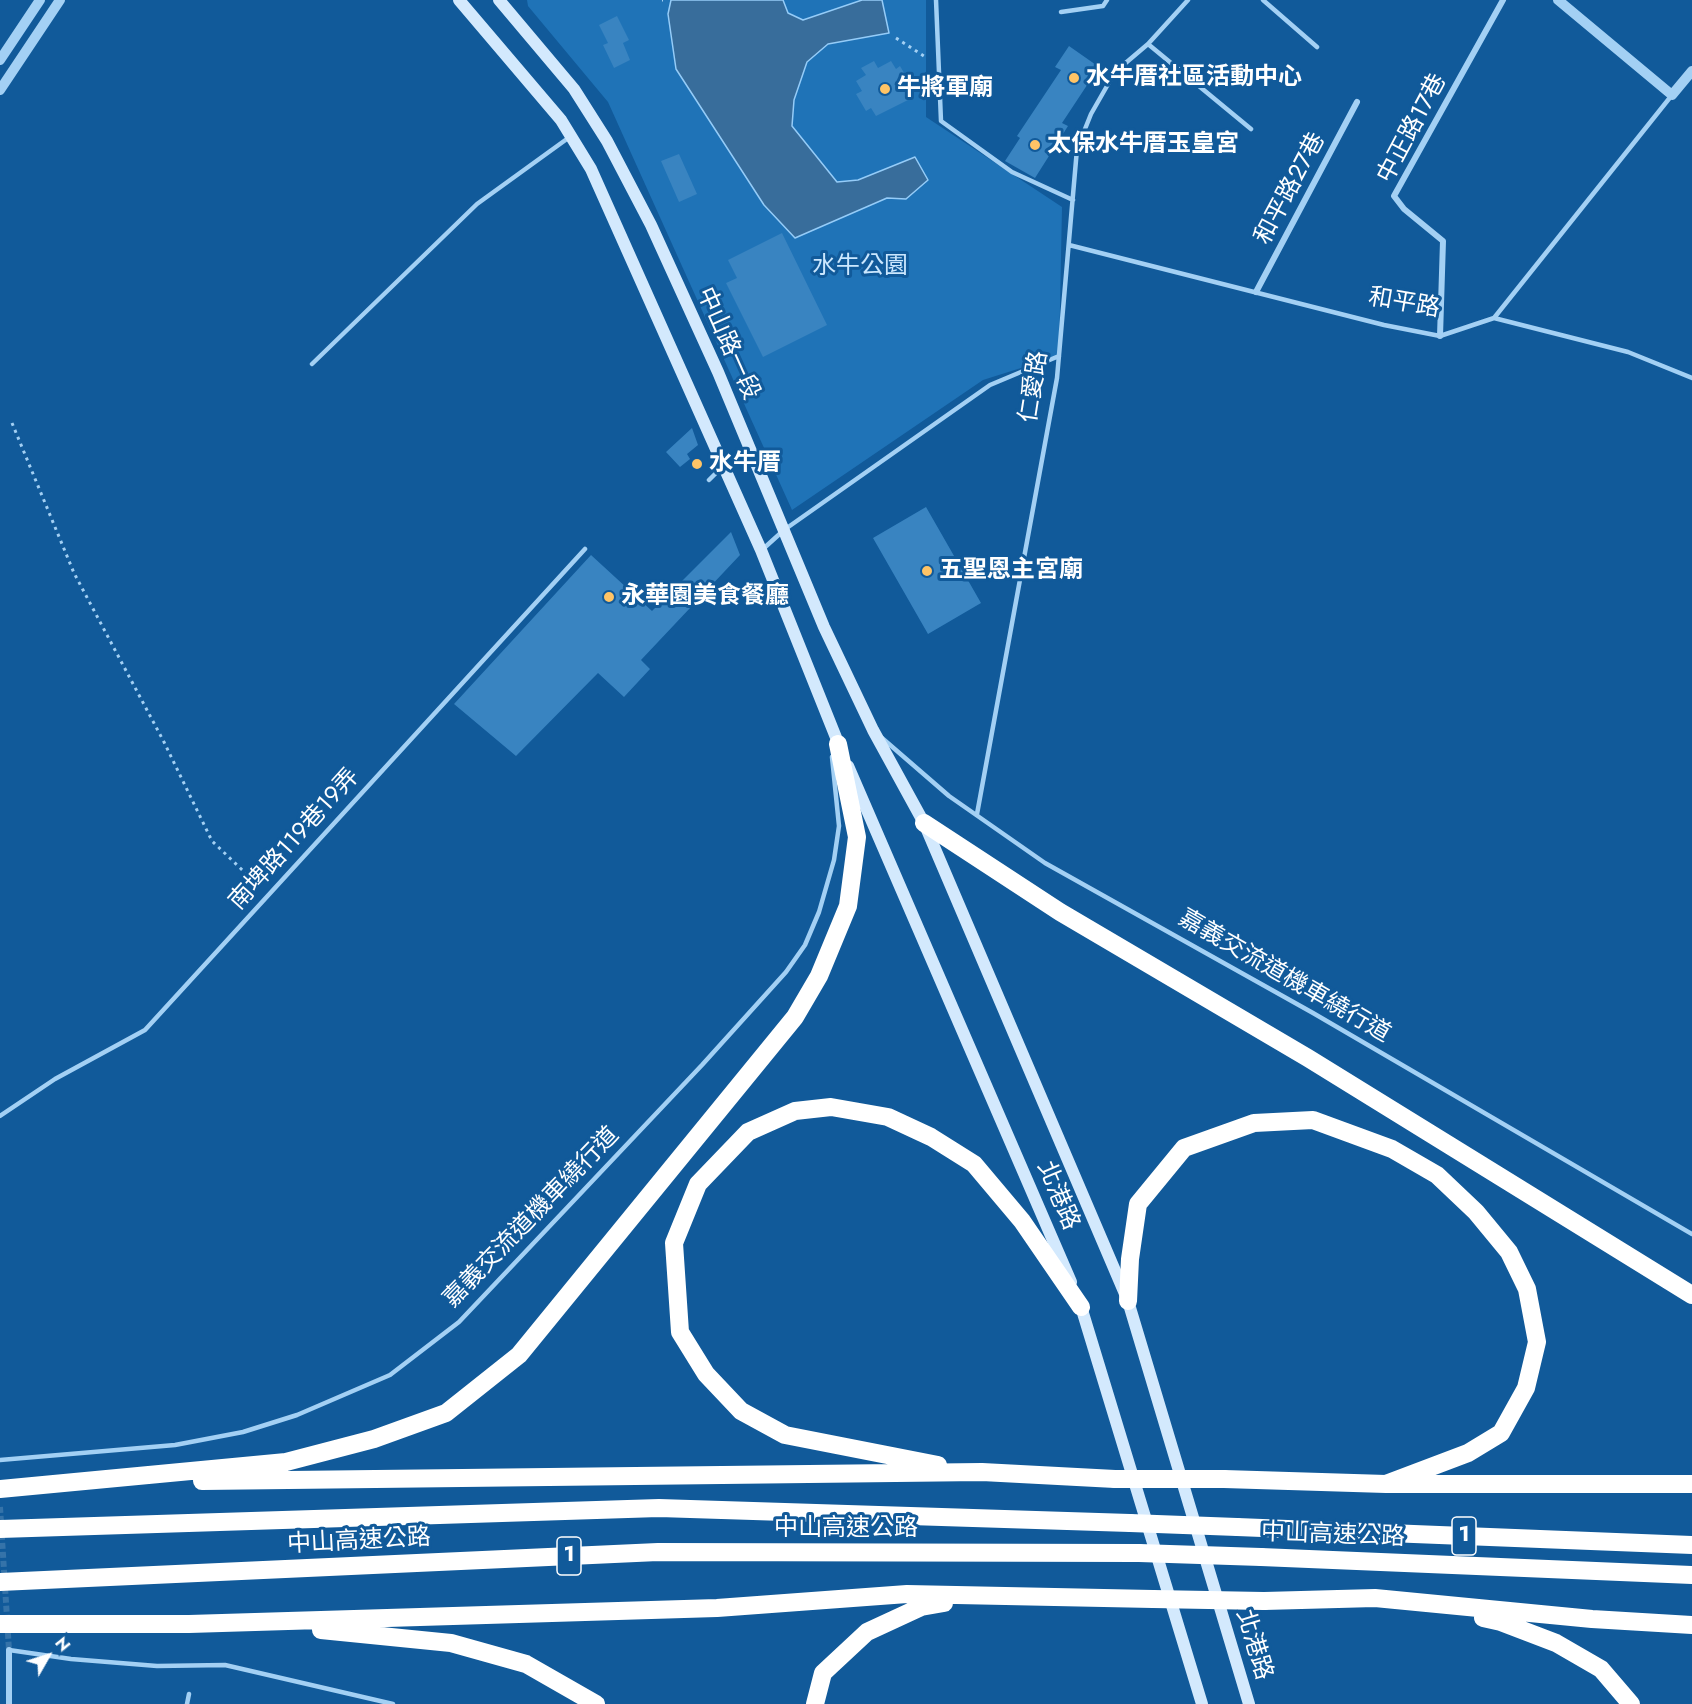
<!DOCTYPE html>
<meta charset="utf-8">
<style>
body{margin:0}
#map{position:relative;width:1692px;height:1704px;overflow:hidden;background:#115a9a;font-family:Jost,sans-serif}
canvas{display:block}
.north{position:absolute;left:18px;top:1626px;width:60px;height:60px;-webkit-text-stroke:4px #115a9a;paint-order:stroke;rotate:51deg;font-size:16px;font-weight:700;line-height:24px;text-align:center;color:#fff}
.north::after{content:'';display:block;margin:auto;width:21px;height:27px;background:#fff;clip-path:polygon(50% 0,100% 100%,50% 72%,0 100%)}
</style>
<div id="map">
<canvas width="1692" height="1704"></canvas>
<div class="north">N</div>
</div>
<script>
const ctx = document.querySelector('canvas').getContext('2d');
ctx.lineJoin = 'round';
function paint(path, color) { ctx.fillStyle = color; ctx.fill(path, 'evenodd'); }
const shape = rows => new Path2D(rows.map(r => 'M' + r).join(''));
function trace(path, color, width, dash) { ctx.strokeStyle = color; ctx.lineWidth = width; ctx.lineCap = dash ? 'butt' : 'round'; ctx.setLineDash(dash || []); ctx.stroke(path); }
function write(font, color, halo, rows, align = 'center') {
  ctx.font = font + ' Jost,"Noto Sans TC",sans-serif'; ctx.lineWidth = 6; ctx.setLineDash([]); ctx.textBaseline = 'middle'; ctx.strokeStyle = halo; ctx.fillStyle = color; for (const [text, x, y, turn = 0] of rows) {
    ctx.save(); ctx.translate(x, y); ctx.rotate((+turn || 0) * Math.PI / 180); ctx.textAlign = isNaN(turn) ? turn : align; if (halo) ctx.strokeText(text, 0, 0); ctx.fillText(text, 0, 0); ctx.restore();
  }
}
paint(shape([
 [527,0,926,0,926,117,1062,207,1059,356,983,380,792,510,608,102,528,6]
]), '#1f73b7');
const water = shape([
 [671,0,783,0,788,13,803,20,862,0,882,0,889,33,828,44,807,62,794,100,792,126,837,182,858,180,915,157,928,180,906,199,887,198,795,238,764,205,676,69,668,14,671,0]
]);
paint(water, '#386d9b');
trace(water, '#95ccf8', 1.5);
paint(shape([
 [617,16,629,40,623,43,630,60,614,68,603,45,608,43,599,25],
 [1069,46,1099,67,1062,123,1068,126,1035,178,1005,161,1020,138,1017,136,1061,70,1055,67],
 [874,61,878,68,891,61,896,69,900,66,913,88,906,92,910,99,876,116,871,108,866,111,856,94,862,91,856,81,866,75,861,68],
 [679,154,697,194,679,202,661,161],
 [782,233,827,325,763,357,726,283,737,278,728,260],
 [692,428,698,445,687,454,690,459,680,467,666,452],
 [926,507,981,603,928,634,873,538],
 [731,532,740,555,641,660,650,669,624,697,598,673,516,756,454,704,591,555,652,611]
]), '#3984c1');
trace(shape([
 [0,1507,9,1650]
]), '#3573a9', 6, [6, 3]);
trace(shape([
 [662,0,663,0],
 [896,38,927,58],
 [12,423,74,573,164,742,212,841,261,888]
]), '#a3d0f4', 3, [3, 4.5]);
trace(shape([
 [936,0,941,121,1012,172,1073,200],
 [1263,0,1317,47],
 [1061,12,1103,6,1107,0],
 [1148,44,1251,129],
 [1069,245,1384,325,1440,336,1494,318,1672,95],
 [1494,318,1628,352,1692,378],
 [312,364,477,204,571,136],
 [709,480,722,467],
 [763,549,784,530,990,385,1059,356],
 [882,738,949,796,1045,863,1313,1013,1692,1234],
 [977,814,1057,378,1077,149,1091,114,1115,72,1148,44,1188,0],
 [0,1116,55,1079,145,1030,585,549],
 [0,1460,175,1445,243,1432,297,1415,390,1375,459,1322,702,1065,786,972,805,945,819,912,834,860,839,826,832,757],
 [9,1650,71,1659,157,1666,225,1665,393,1704],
 [187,1704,189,1694]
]), '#a3d0f4', 4.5);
trace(shape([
 [1256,292,1357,102],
 [1440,336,1443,241,1404,209,1394,196,1503,0],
 [9,1650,9,1704]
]), '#a3d0f4', 6);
trace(shape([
 [1558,0,1672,95,1692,71],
 [0,60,40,0],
 [0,90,60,0]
]), '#a3d0f4', 10);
trace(shape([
 [459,0,561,120,591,169,761,550,841,750],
 [499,0,574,89,607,141,651,225,718,372,824,627,873,730,924,823,1128,1301,1249,1704],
 [848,766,1071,1282],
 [1079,1300,1202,1704]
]), '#d3e9fd', 12);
trace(shape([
 [924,823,1060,912,1308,1058,1692,1295],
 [1128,1301,1130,1259,1138,1204,1184,1148,1254,1123,1313,1120,1392,1149,1437,1175,1476,1212,1509,1252,1527,1289,1537,1342,1526,1388,1501,1433,1468,1453,1386,1484],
 [938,1465,785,1435,741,1411,706,1374,680,1332,674,1243,698,1184,748,1132,795,1111,831,1107,888,1117,931,1137,974,1164,1022,1221,1081,1307],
 [1224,1479,1386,1484,1692,1484],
 [202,1481,982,1472,1115,1479],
 [0,1489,286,1462,374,1439,446,1413,519,1355,795,1017,819,976,848,906,857,837,838,744],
 [1237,1527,1692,1545],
 [0,1529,659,1508,1130,1523],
 [1261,1557,1692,1575],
 [0,1582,658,1552,1139,1553],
 [1264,1601,1375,1598,1592,1619,1692,1625],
 [1483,1618,1501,1622,1556,1643,1601,1669,1631,1704],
 [0,1624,189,1624,717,1608,907,1594,1153,1599],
 [321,1630,451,1643,526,1664,596,1704],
 [815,1704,823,1673,867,1632,921,1607,944,1603]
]), '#fff', 18);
trace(shape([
 [1115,1479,1224,1479],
 [1130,1523,1237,1527],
 [1139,1553,1261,1557],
 [1153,1599,1264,1601]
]), '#fff', 18);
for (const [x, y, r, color] of [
 [1074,78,6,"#ffc466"],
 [885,89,6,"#ffc466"],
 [1035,145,6,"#ffc466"],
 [697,464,6,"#ffc466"],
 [927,571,6,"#ffc466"],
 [609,597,6,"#ffc466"]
]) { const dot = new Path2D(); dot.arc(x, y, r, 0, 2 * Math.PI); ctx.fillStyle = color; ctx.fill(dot); trace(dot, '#115a9a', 2); }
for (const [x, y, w] of [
 [1464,1536,24],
 [569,1556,24]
]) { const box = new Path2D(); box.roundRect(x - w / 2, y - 19, w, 38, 4.5); ctx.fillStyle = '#115a9a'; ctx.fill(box); trace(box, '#fff', 1.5); }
write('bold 22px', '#fff', null, [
 ["1",1464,1536],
 ["1",569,1556]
]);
write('bold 24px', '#fff', '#115a9a', [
 ["水牛厝社區活動中心",1086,78],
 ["牛將軍廟",897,89],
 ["太保水牛厝玉皇宮",1047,145],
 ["水牛厝",709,464],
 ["五聖恩主宮廟",939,571],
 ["永華園美食餐廳",621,597]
], 'left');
write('24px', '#fff', '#115a9a', [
 ["中正路17巷",1413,129,-62],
 ["和平路27巷",1291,189,-62],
 ["和平路",1404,304,10],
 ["中山路一段",727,344,66],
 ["仁愛路",1035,387,-81],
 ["南埤路119巷19弄",295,840,-48],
 ["嘉義交流道機車繞行道",1284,977,30],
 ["北港路",1057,1196,67],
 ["嘉義交流道機車繞行道",532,1218,-46],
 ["中山高速公路",846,1529],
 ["中山高速公路",1333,1536,2],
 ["中山高速公路",359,1542,-3],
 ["北港路",1253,1645,73]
]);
write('24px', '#cbe7fe', '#115a9a', [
 ["水牛公園",860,267]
]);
</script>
